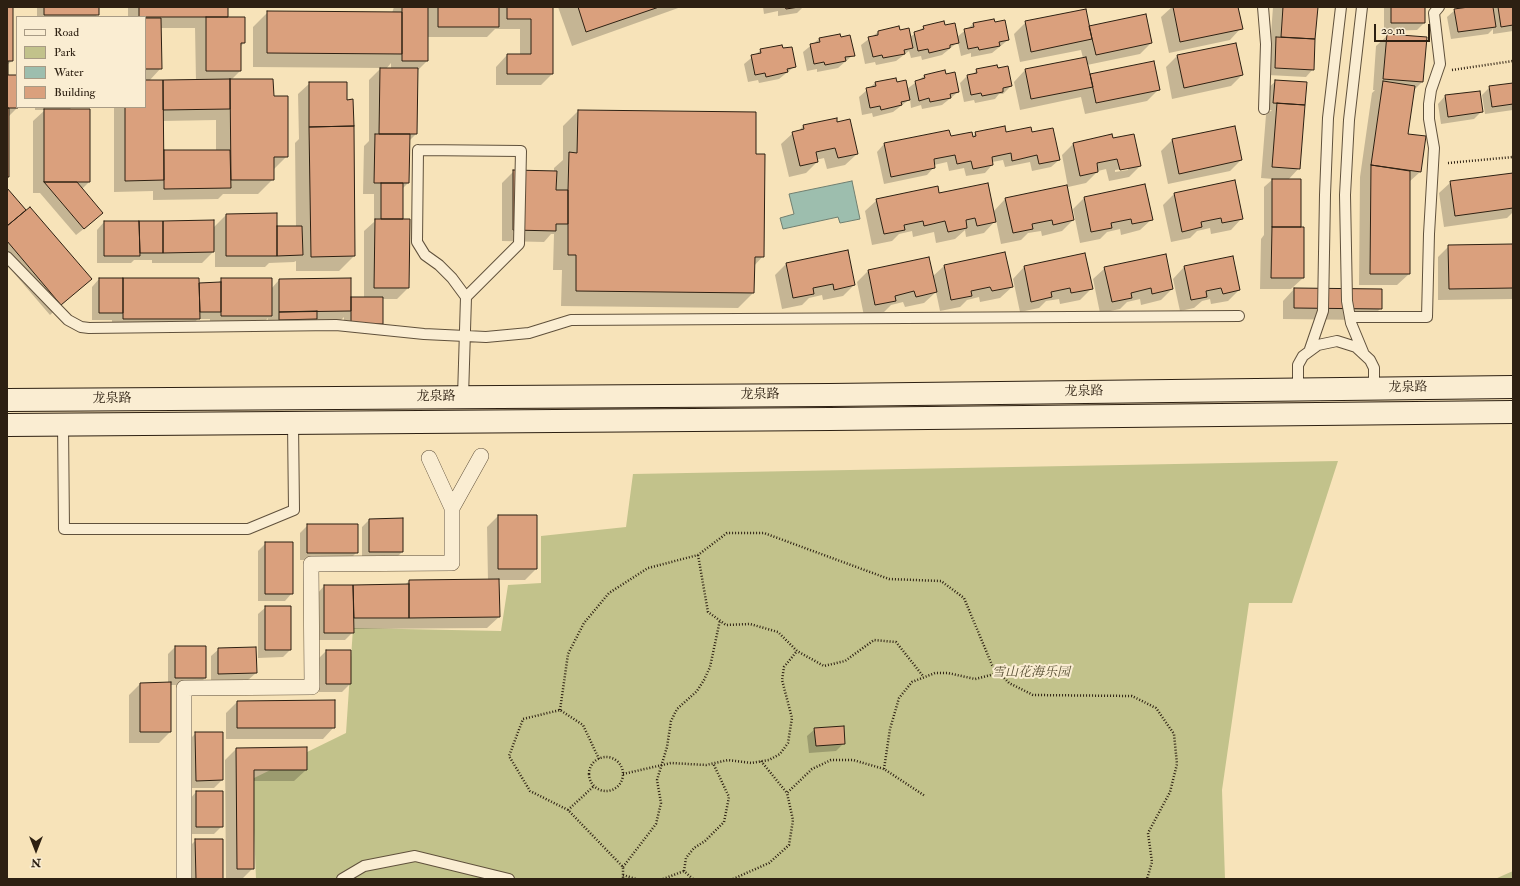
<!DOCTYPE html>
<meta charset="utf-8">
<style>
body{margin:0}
#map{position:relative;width:1520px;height:886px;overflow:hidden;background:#f7e3b9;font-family:"IM FELL Double Pica",serif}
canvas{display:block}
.frame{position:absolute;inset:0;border:8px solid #2d2012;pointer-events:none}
.legend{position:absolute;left:16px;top:16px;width:130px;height:92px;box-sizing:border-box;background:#faedd2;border:1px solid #a89b85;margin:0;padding:5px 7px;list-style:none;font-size:12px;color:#2d2012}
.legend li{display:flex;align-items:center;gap:8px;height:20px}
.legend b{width:20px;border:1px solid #a89b85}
.north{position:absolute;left:16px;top:830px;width:40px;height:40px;-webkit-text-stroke:3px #faedd2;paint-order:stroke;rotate:180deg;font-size:11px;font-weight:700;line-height:16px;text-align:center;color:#2d2012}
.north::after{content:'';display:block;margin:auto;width:14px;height:18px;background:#2d2012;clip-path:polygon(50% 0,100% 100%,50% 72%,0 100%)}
.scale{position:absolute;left:1374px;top:24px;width:56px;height:18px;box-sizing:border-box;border:2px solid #2d2012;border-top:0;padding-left:5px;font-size:12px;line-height:14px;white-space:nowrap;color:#2d2012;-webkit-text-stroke:3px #faedd2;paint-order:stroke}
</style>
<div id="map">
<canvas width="1520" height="886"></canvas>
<div class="frame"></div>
<ul class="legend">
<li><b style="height:5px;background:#faedd2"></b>Road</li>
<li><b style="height:11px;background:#c2c28b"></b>Park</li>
<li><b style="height:11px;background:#9dbeae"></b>Water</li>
<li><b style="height:11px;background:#daa07d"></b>Building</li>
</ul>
<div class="north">N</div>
<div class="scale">20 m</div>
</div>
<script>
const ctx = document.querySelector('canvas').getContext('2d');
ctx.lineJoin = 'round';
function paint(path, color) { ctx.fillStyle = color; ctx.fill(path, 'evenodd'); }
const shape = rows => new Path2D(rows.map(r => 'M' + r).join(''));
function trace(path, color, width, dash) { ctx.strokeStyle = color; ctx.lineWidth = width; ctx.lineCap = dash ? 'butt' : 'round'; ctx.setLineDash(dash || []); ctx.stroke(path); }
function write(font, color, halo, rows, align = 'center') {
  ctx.font = font + ' "IM FELL Double Pica","Noto Serif SC",serif'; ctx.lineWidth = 4; ctx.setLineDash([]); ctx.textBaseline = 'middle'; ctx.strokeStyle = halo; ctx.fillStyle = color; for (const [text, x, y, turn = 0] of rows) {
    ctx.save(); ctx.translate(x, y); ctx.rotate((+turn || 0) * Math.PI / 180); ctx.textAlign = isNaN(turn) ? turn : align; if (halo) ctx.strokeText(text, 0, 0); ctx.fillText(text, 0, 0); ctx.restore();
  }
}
paint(shape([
 [1338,461,1292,603,1249,603,1222,790,1225,879,256,879,252,779,346,733,353,628,501,631,508,585,541,583,541,536,626,527,633,474],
 [1513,871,1513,879,1495,879]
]), '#c2c28b');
const water = shape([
 [852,181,860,219,840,223,838,217,783,229,780,218,794,214,789,194,852,181]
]);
paint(water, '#9dbeae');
trace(water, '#707f70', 1);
paint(shape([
 [7,7,12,7,12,61,7,65,7,76,17,108,8,117,7,178],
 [37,7,98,7,98,14,95,17,37,17],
 [128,7,227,7,227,18,244,43,240,47,240,71,231,80,273,97,287,156,273,170,273,179,258,194,223,194,218,199,153,200,153,191,114,192,114,107,145,107,145,17,128,17],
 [160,28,195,28,196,81,149,81,161,68],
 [216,120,216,151,163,151,162,121],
 [394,7,427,7,427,8,428,7,552,7,552,74,541,85,496,85,496,67,507,55,520,55,520,29,495,29,487,37,427,37,427,61,417,71,416,134,409,141,408,183,402,189,402,220,408,288,397,299,382,299,382,323,375,331,344,331,344,317,339,322,268,322,268,318,259,327,210,327,210,319,198,319,187,329,112,330,112,320,92,320,92,287,99,279,198,284,217,284,222,279,271,289,279,280,350,298,364,298,364,231,374,222,374,194,363,194,364,146,369,141,369,80,381,68,253,67,253,27,268,12,392,13],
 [391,63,391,69,386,69],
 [558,7,681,7,572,46],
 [763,7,803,7,797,13,778,16,778,11,764,14],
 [1172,7,1237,7,1241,28,1230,40,1169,53,1161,17],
 [1273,7,1316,7,1313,69,1306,77,1268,75],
 [1384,7,1424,7,1424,23,1417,30,1384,31],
 [1476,7,1492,7,1493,10,1495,7,1513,7,1513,31,1493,34,1493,29,1488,34,1451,39,1447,17,1455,10],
 [1026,22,1089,27,1151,43,1140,54,1087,65,1089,75,1153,62,1159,89,1147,101,1085,114,1081,97,1020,110,1014,82,1025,70,1083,58,1081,50,1020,62,1014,34],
 [994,23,1008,40,992,53,971,57,971,53,961,56,958,42,942,55,922,60,921,56,911,58,909,51,896,61,876,65,875,62,865,64,861,45,878,32,899,31,910,37,924,27,945,26,957,37,973,24],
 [1388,35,1426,38,1422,82,1413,91,1407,135,1420,172,1409,182,1409,274,1397,285,1359,285,1360,177,1372,93,1375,90,1373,90,1376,46],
 [819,39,840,39,853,55,838,68,817,72,817,69,807,71,803,52],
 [1236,44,1242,75,1231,86,1172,99,1166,67,1177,56],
 [761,50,795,66,779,79,759,83,758,80,748,82,744,64],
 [997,69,1011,86,1003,94,999,94,995,99,975,103,974,100,964,102,960,83,967,76,972,75,977,70],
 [924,76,958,92,942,105,922,109,921,105,911,108,910,99,893,112,873,117,872,113,862,115,859,97,875,83,896,79,896,83,907,89],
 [1276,81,1299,168,1288,180,1300,228,1303,228,1303,278,1291,289,1381,290,1381,308,1369,320,1283,319,1283,301,1294,289,1260,289,1261,239,1264,235,1264,187,1273,179,1261,178,1266,115,1272,110,1266,110,1268,88],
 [310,83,346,101,354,256,339,271,296,271,296,261,294,262,269,263,265,267,215,267,215,250,202,263,152,263,152,260,134,260,131,263,97,263,97,230,104,222,213,221,213,228,226,215,276,214,276,227,296,227,295,143,299,139,298,94],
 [1513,84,1513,110,1485,114,1482,95,1490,87],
 [1445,96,1482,111,1474,119,1441,124,1438,104],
 [35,107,72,107,69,110,89,182,82,189,95,220,76,235,40,193,33,193,33,121,45,110,35,110],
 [578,111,755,155,763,256,754,266,753,293,738,308,561,306,562,270,553,270,554,234,551,234,544,242,502,241,502,183,514,171,554,172,554,168,563,160,563,126],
 [836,119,857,154,845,165,827,169,824,158,816,160,817,162,806,173,789,177,781,144,793,133,798,132,803,126],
 [1234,127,1241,160,1230,171,1168,184,1161,151,1172,140],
 [976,133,1031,133,1059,160,1051,167,1032,171,1030,162,1005,167,1003,160,992,162,992,165,985,173,966,176,964,168,949,171,947,162,934,165,934,167,927,175,884,184,877,152,884,144,950,137,972,137],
 [1111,135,1113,139,1140,166,1129,177,1109,181,1106,169,1098,171,1086,183,1068,187,1062,155,1073,144],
 [1128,168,1128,170,1115,172,1115,170],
 [1513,174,1513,212,1507,218,1444,227,1439,193,1451,182],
 [1234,181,1242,218,1231,230,1211,234,1210,228,1197,231,1190,238,1171,242,1163,205,1174,194],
 [7,189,90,279,50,315,7,265],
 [938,194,993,212,1005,199,1073,220,1062,231,1042,236,1041,231,1028,233,1021,240,1001,244,996,220,984,233,966,237,965,230,955,239,936,243,934,232,913,237,912,231,899,234,892,241,872,245,865,211,877,200],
 [1084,198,1152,219,1140,230,1121,235,1120,229,1107,232,1100,239,1080,243,1073,209],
 [1513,245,1513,299,1438,300,1438,257,1449,246],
 [1084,255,1091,289,1080,300,1060,304,1059,299,1046,301,1039,308,1020,312,1013,279,1024,267],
 [1232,257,1239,290,1228,301,1211,304,1210,299,1202,301,1194,308,1180,311,1173,279,1184,267],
 [928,258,932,277,944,266,1012,287,1000,298,980,302,979,297,967,300,960,307,940,311,936,292,924,303,905,307,903,302,891,305,884,312,864,316,857,282,868,271],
 [786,264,854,285,843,296,823,300,822,295,809,298,802,305,782,309,775,275],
 [1105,268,1172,289,1161,300,1141,305,1140,299,1127,302,1120,309,1100,313,1093,279],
 [498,516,536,569,525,580,498,580,499,617,487,628,353,629,353,632,345,640,317,640,317,594,324,586,405,585,409,581,488,581,487,527],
 [369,520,402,552,395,559,362,559,362,527],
 [308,525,357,552,349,560,300,560,300,533],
 [266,543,292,593,285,601,258,601,258,551],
 [266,607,290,650,283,657,258,658,258,614],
 [175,647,205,678,198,685,170,685,170,732,159,743,129,743,129,695,140,684,168,683,168,654],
 [219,649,256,673,248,680,211,681,211,656],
 [326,651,350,651,350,684,342,692,319,692,319,658],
 [237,702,334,727,323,739,226,739,226,713],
 [815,729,844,743,836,751,809,753,807,736],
 [196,733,222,780,214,788,189,788,188,741],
 [236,749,306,770,294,781,253,781,253,868,242,879,226,879,225,760],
 [196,792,222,826,214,834,189,834,189,800],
 [196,840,222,879,189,879,188,848]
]), '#0003');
const building = shape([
 [7,7,13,7,13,61,7,61,7,7],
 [44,7,99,7,99,15,44,15,44,7],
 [139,7,228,7,228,17,139,17,139,7],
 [402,7,428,7,428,61,402,61,402,7],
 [438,7,499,7,499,27,438,27,438,7],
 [507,7,553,7,553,74,507,74,507,54,531,54,531,19,507,19,507,7],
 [578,7,659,7,586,32,578,7],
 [785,7,799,7,786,9,785,7],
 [1173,7,1238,7,1243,29,1180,42,1173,7],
 [1283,7,1318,7,1315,39,1281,37,1283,7],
 [1391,7,1425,7,1425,23,1391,23,1391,7],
 [1469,7,1493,7,1496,27,1458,32,1454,9,1469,7],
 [1498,7,1513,7,1513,25,1501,27,1498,7],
 [1086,9,1092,39,1031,52,1025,21,1086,9],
 [267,11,402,12,402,54,267,53,267,11],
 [1146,14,1152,43,1096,55,1089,26,1146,14],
 [206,17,245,17,245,43,241,43,241,71,206,71,206,17],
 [145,18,161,18,162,69,145,69,145,18],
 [994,19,995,22,1005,20,1009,40,999,42,1000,46,979,50,978,47,968,49,964,29,974,27,973,23,994,19],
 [944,21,945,25,955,23,959,43,950,45,950,48,929,53,928,49,918,51,914,32,924,29,923,26,944,21],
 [899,26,900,30,909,28,913,48,904,50,905,54,883,58,882,55,873,57,868,37,878,35,878,31,899,26],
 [840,34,841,37,850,35,855,56,845,57,846,61,825,65,824,62,814,64,810,44,820,42,819,38,840,34],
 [1387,34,1427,37,1423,82,1383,79,1387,34],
 [1276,37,1315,39,1314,70,1275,68,1276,37],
 [1236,43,1243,75,1184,88,1177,55,1236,43],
 [782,45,783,48,792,47,796,67,787,69,788,72,766,77,765,73,755,75,751,55,761,53,760,49,782,45],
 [1086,57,1093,87,1031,99,1025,69,1086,57],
 [7,61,8,61,8,75,7,75,7,61],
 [1154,61,1160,90,1096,103,1090,74,1154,61],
 [997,65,998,68,1008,66,1012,86,1003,88,1003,92,982,96,981,93,971,95,967,75,977,73,976,69,997,65],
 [380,68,418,68,417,134,379,134,380,68],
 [945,70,946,74,955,72,959,92,950,94,951,98,930,102,929,98,919,101,915,81,925,78,924,75,945,70],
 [7,75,17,75,18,108,7,108,7,75],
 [896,78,897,82,906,80,910,100,901,102,902,105,881,110,880,106,870,108,866,88,876,86,875,82,896,78],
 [230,79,273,79,274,96,288,96,288,157,274,157,274,180,231,180,230,79],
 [230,79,230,109,163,110,163,80,230,79],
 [145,80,163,80,164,180,125,181,125,107,145,107,145,80],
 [1275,80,1307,82,1305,105,1273,103,1275,80],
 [1383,81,1415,86,1408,134,1426,136,1421,172,1371,165,1383,81],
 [309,82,347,82,347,100,353,99,354,126,309,127,309,82],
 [1513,83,1513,104,1492,107,1489,86,1513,83],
 [1480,91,1483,112,1448,117,1445,95,1480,91],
 [1277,103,1305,105,1300,169,1272,167,1277,103],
 [7,108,9,108,9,177,7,177,7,108],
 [44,109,90,109,90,182,44,182,44,109],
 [578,110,756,112,756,154,765,154,764,257,755,257,754,293,576,291,576,255,568,255,568,190,569,152,577,153,578,110],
 [837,118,837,122,850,119,858,154,838,158,835,148,816,152,818,162,800,166,792,132,804,129,803,125,837,118],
 [354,126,355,256,311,257,309,127,354,126],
 [1005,126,1006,132,1031,127,1032,132,1053,128,1060,160,1039,164,1037,155,1012,161,1011,153,992,157,993,165,973,169,971,161,957,164,955,155,934,159,935,168,891,177,884,143,949,130,951,136,972,132,973,137,976,136,975,132,1005,126],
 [1235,126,1242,160,1179,174,1172,139,1235,126],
 [375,134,410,134,409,183,374,183,375,134],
 [1112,134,1113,138,1134,134,1141,166,1120,170,1117,159,1097,163,1098,172,1080,176,1073,143,1112,134],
 [164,150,230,150,231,188,164,189,164,150],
 [1371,165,1410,171,1410,274,1370,274,1371,165],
 [513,170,557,171,556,190,568,190,568,224,556,224,556,231,513,230,513,170],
 [1513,173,1513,208,1455,216,1450,181,1513,173],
 [1272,179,1301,179,1301,227,1272,227,1272,179],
 [1235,180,1243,219,1222,223,1221,218,1201,222,1202,227,1182,232,1174,193,1235,180],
 [44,182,77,182,103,213,84,229,44,182],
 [381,183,403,183,403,219,381,219,381,183],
 [988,183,996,222,977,226,975,218,966,220,967,228,948,232,945,221,924,226,923,221,904,225,905,230,884,234,876,199,938,186,939,193,988,183],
 [1145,184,1153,220,1132,224,1131,219,1111,223,1112,228,1091,232,1084,197,1145,184],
 [1067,185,1074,220,1053,225,1052,220,1032,224,1033,229,1013,233,1005,198,1067,185],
 [7,188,26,210,7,226,7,188],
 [30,207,92,279,61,305,7,241,7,226,30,207],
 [277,213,277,256,226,256,226,214,277,213],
 [375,219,410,219,409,288,374,288,375,219],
 [214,220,214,252,163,253,163,221,214,220],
 [104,221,139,221,140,256,104,256,104,221],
 [139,221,163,221,163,253,140,253,139,221],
 [277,226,302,226,303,255,277,256,277,226],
 [1272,227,1304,227,1304,278,1271,278,1272,227],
 [1513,244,1513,288,1449,289,1448,245,1513,244],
 [848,250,855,285,834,290,833,284,813,288,814,294,793,298,786,263,848,250],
 [1005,252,1013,287,992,291,990,287,971,291,972,296,951,300,944,265,1005,252],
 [1085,253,1093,289,1071,293,1070,288,1051,292,1052,297,1031,302,1024,266,1085,253],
 [1166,254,1173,289,1152,294,1151,288,1131,293,1132,298,1112,302,1104,267,1166,254],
 [1233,256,1240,290,1223,294,1221,288,1206,291,1207,297,1191,300,1184,266,1233,256],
 [929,257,937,292,916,297,914,291,895,296,896,301,875,305,868,270,929,257],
 [99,278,123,278,123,313,99,313,99,278],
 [123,278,199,278,200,319,123,319,123,278],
 [221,278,272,278,272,316,221,316,221,278],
 [351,278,351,311,279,312,279,279,351,278],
 [221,282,221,312,200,312,199,283,221,282],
 [1294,288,1382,289,1382,309,1294,308,1294,288],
 [351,297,383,297,383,324,351,324,351,297],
 [317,311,317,319,279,320,279,312,317,311],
 [498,515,537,515,537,569,498,569,498,515],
 [403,518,403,552,369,552,369,519,403,518],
 [307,524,358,524,358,553,307,553,307,524],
 [265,542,293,542,293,594,265,594,265,542],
 [499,579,500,617,409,618,409,580,499,579],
 [409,584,409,618,354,618,353,585,409,584],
 [324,585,353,585,354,633,324,633,324,585],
 [265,606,291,606,291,650,265,650,265,606],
 [175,646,206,646,206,678,175,678,175,646],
 [256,647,257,673,218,674,218,648,256,647],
 [326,650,351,650,351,684,326,684,326,650],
 [171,682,171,732,140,732,140,683,171,682],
 [335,700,335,728,237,728,237,701,335,700],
 [844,726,845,744,816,746,814,728,844,726],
 [195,732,223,732,223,780,196,781,195,732],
 [307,747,307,770,254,770,254,869,237,869,236,748,307,747],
 [196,791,223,791,223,827,196,827,196,791],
 [195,839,223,839,223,879,196,879,195,839]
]);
paint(building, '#daa07d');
trace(building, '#2d2012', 1);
const service = shape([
 [1263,7,1266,44,1264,109],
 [1362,7,1349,120,1345,195,1347,301,1351,323,1363,352],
 [418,150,521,151,519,244,466,297,452,278,439,265,425,255,417,242,418,150],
 [7,257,68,320,81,327,89,328,336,325,424,334,486,337,529,333,571,320,1239,316],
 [1350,317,1427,317,1429,234,1434,148,1429,119,1429,104,1431,90,1440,64,1434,13,1439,7],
 [1310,349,1323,311,1325,195,1328,118,1341,7],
 [1298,389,1298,365,1303,356,1318,345,1337,341,1356,347,1370,360,1374,368,1374,388],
 [463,397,466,297],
 [63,424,64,529,248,529,294,510,293,423],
 [342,879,364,866,415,856,509,879]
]);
const pedestrian = shape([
 [429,458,452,508,481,456],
 [184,879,184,688,312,687,311,564,452,563,452,508]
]);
const secondary = shape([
 [7,400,829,395,1513,387],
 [7,425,830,419,1513,412]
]);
trace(service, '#60513c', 12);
trace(pedestrian, '#60513c', 16);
trace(secondary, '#2d2012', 24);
trace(shape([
 [1452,70,1513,61],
 [1448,163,1513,157],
 [698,555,708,612,726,625,750,624,778,632,797,651,824,666,845,661,874,640,896,642,923,676],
 [560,710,568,654,584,623,609,593,648,568,698,555,727,533,764,533,889,579,941,581,964,598,992,665,1009,683,1033,695,1132,696,1156,708,1174,734,1177,764,1170,792,1148,833,1152,862,1147,879],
 '589 774a17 17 0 1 1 34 0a17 17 0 1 1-34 0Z',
 [599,759,583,725,560,710,523,719,509,756,530,791,568,810,623,867,623,879],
 [761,761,787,793],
 [884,769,890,729,899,698,912,682,935,673,948,673,975,679,999,673],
 [623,774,671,763,706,765,728,760,751,763,769,760,780,754,788,743,792,718,782,680,784,667,797,651],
 [568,810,594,786],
 [623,867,656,824,661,803,657,780,667,747,671,721,677,709,697,691,704,680,710,667,720,620],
 [623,875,636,879],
 [663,879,684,871],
 [693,879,684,871,686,858,694,848,705,841,724,822,729,797,713,763],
 [733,879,769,863,789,845,793,820,787,793,812,769,831,760,853,760,884,769,925,796]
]), '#2d2012', 2.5, [1, 2]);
trace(service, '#faedd2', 10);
trace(pedestrian, '#faedd2', 15);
trace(secondary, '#faedd2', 22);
write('13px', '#2d2012', '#faedd2', [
 ["龙泉路",1408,388,-1],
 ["龙泉路",1084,392,-1],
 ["龙泉路",760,395],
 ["龙泉路",436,397],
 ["龙泉路",112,399]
]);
write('italic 13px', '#5a5136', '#faedd2', [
 ["雪山花海乐园",1031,673]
]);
</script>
